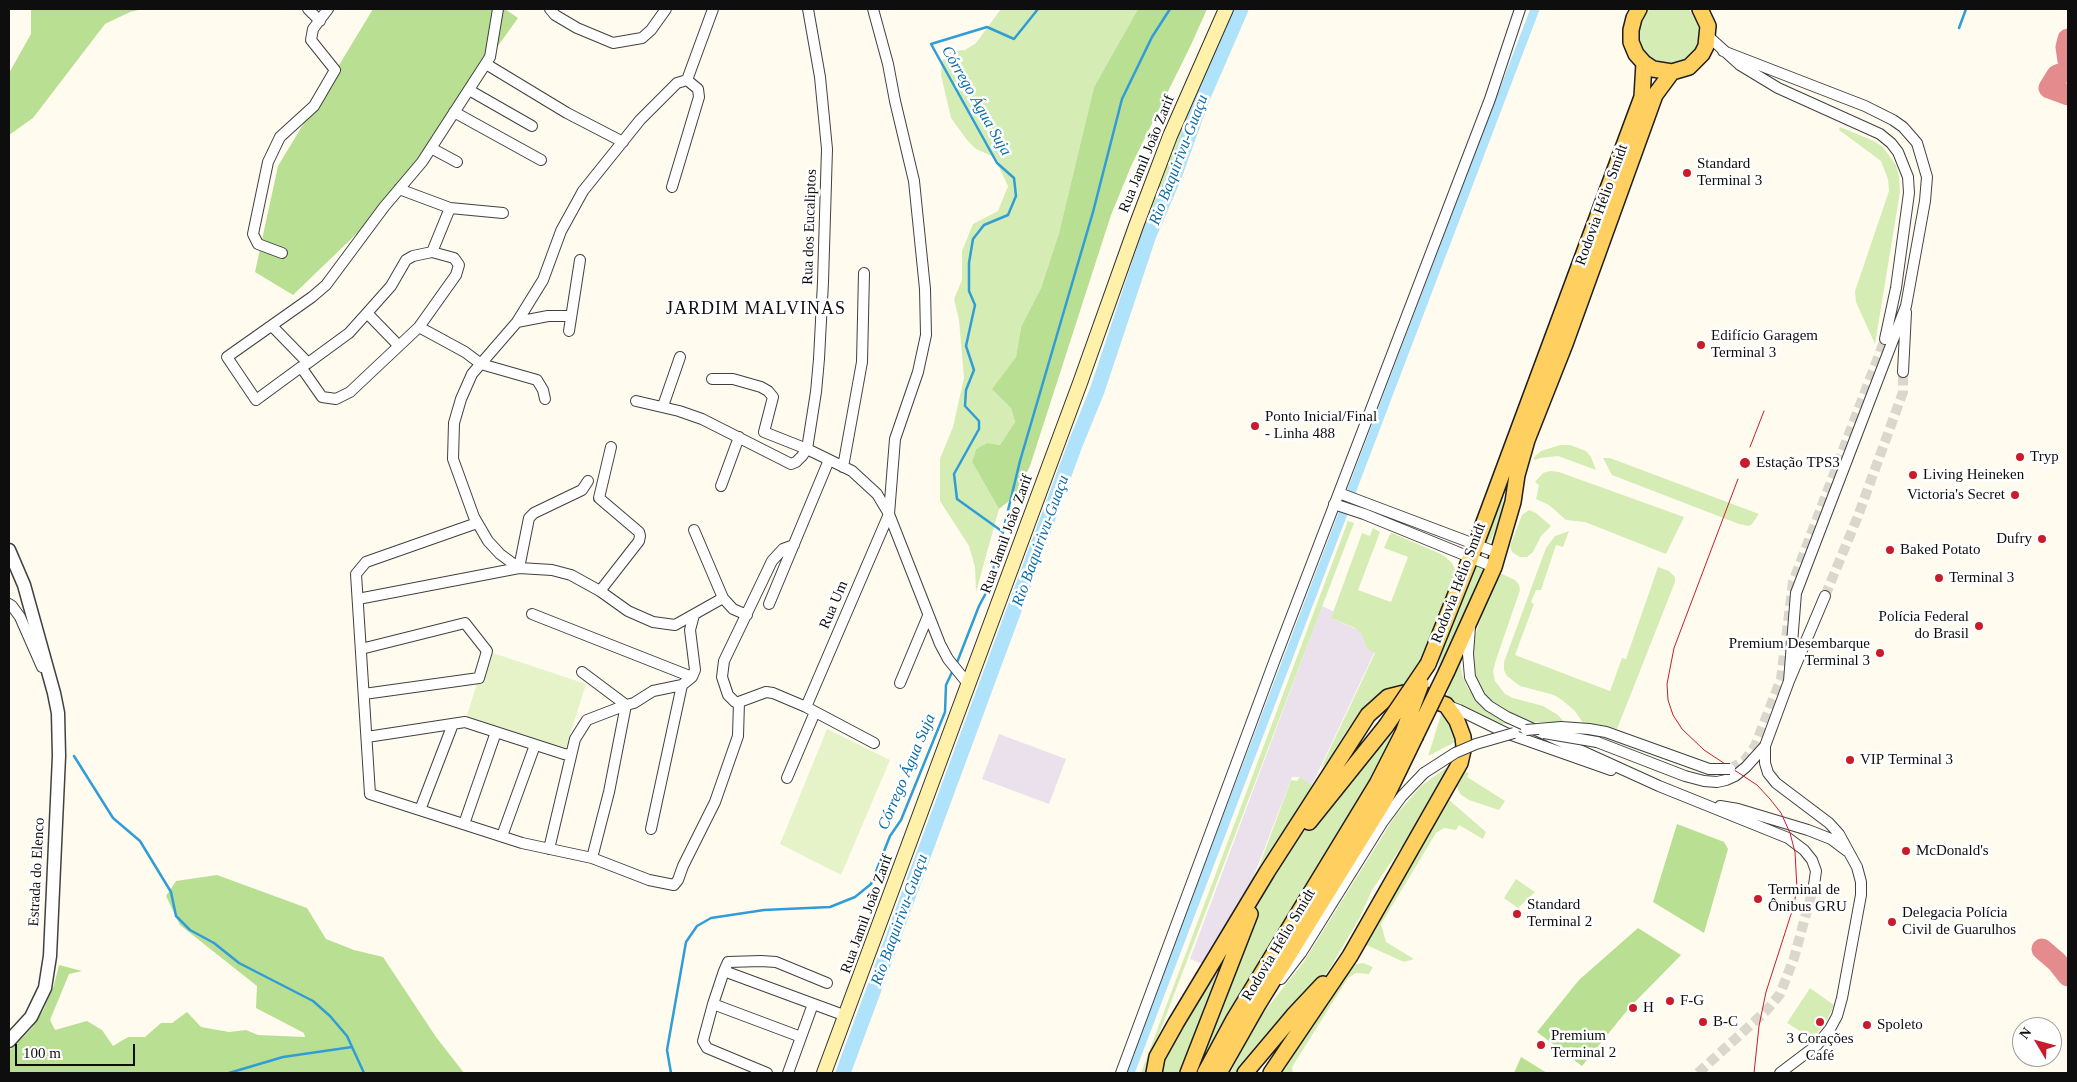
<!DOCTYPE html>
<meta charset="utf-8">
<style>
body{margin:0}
#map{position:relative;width:2077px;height:1082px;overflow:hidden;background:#fffbef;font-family:"Times New Roman",serif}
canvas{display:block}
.frame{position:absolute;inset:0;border:10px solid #0e0e0e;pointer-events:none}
.north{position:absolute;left:2012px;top:1017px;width:50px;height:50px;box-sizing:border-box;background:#fff;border:1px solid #9f9f9f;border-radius:50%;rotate:307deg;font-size:14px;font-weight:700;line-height:20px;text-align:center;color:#0e0e0e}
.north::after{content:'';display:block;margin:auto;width:18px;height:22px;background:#c91b2c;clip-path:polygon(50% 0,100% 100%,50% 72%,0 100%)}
.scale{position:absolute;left:15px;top:1044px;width:120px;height:22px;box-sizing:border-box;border:2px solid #0e0e0e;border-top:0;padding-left:6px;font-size:15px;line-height:18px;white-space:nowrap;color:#0e0e0e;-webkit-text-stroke:4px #fff;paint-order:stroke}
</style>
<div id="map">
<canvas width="2077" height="1082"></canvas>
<div class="frame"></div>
<div class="north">N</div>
<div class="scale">100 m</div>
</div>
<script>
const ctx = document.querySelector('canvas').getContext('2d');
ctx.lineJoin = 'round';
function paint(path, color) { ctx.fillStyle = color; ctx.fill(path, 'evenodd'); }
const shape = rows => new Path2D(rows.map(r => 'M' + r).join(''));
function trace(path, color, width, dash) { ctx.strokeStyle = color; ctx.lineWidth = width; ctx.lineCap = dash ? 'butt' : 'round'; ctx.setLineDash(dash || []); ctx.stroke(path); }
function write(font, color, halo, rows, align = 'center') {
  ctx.font = font + ' "Times New Roman",serif'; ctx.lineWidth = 5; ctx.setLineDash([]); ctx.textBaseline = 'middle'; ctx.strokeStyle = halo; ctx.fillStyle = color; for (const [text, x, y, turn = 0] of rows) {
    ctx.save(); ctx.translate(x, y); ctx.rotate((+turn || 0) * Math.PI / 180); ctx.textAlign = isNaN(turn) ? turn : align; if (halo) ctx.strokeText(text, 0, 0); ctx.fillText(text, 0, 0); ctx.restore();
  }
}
paint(shape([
 [1322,606,1335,612,1333,619,1363,632,1375,651,1311,787,1300,777,1292,777,1253,878,1203,964,1190,959],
 [999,734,1066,759,1049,804,982,779]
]), '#ebe1ed');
paint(shape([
 [1001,9,1138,9,1094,87,1059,233,1041,288,1021,327,1016,357,993,389,1011,408,1015,422,1000,445,987,443,976,449,972,462,999,509,976,592,975,567,969,546,940,501,940,459,953,427,964,378,959,320,954,299,962,280,962,251,973,224,998,211,1008,186,994,157,976,149,967,140,951,118,941,75,942,61,951,51,965,50,976,43],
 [1234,9,1239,9,1200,96,1166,184,1160,194,1146,231,1145,243,1140,249,1136,262,1127,302,1115,334,1111,335,1146,220,1174,146],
 [1650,9,1688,9,1695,17,1700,30,1699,44,1696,50,1686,60,1673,65,1659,64,1647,56,1643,51,1640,45,1638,31,1642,18],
 [1840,127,1874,141,1883,147,1896,165,1899,176,1900,192,1875,344,1856,302,1855,291,1889,191,1888,179,1881,161,1839,130],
 [1560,445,1570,445,1586,451,1591,457,1596,470,1558,456,1540,458,1535,460,1533,458,1541,451],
 [1603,458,1610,458,1759,514,1752,524,1749,526,1739,524,1612,475],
 [1550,471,1559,472,1684,517,1666,554,1585,522,1566,520,1549,505,1536,499,1539,485,1535,482,1543,473],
 [1505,485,1501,517,1491,540,1487,544,1483,540],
 [1529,510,1536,513,1551,526,1541,536,1533,552,1527,557,1520,557,1512,552,1510,546,1522,515],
 [1348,521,1354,523,1146,1068,1147,1073,1141,1073],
 [1373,528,1380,532,1358,590,1391,602,1408,557,1384,548,1390,534,1392,533,1443,555,1452,563,1457,573,1424,662,1408,687,1382,692,1365,706,1347,730,1327,763,1321,768,1375,653,1367,649,1362,634,1355,628,1331,618,1362,533,1370,536],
 [1569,531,1563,547,1556,545,1541,590,1536,590,1531,602,1534,604,1515,655,1610,691,1622,658,1626,659,1658,567,1669,571,1675,577,1675,582,1617,729,1583,723,1575,711,1562,700,1554,695,1520,686,1507,676,1504,670,1504,662,1546,548,1555,536],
 [1476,563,1482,565,1484,568,1472,601,1439,672,1437,671,1444,642],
 [1498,574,1502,574,1515,580,1519,585,1520,590,1496,660,1493,671,1495,681,1505,694,1513,698,1543,706,1558,715,1564,722,1522,722,1493,703,1485,696,1475,677,1473,654,1474,639,1493,581],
 [1459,656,1462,674,1467,687,1477,700,1512,723,1502,724,1473,712,1446,697],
 [1443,708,1459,740,1428,756,1432,744],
 [1391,731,1393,731,1394,734,1378,769,1222,1024,1198,1068,1241,945,1266,885,1282,857],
 [1446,768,1448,779,1372,890,1360,917,1329,970,1240,1073,1230,1073,1259,1018,1303,963,1395,816,1421,786],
 [1466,772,1469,773,1467,777,1505,801,1499,810,1469,800,1460,794,1456,785,1459,776],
 [1300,777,1311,785,1313,791,1182,1002,1184,995,1253,883,1291,780,1297,781],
 [1448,799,1486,832,1483,839,1459,825,1456,830,1444,828,1436,833,1381,924,1386,942,1414,959,1404,962,1364,944],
 [1516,879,1535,892,1518,908,1504,898],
 [1221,962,1180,1073,1156,1073,1159,1063],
 [1363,963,1373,967,1369,974,1356,973,1348,978,1292,1067,1293,1073,1276,1073,1350,965],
 [1810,988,1834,1005,1826,1022,1813,1039,1787,1023]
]), '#d5edb5');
paint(shape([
 [31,9,143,9,130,12,105,24,33,118,9,135,9,73,31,34],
 [373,9,505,9,518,18,490,57,422,162,378,213,293,295,255,272,278,166],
 [1138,9,1207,9,1190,47,1132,164,1111,215,1030,466,1015,496,999,509,972,462,976,449,987,443,1000,445,1015,422,1011,408,992,389,1016,357,1021,327,1041,288,1059,233,1094,87],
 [1677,824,1724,842,1728,849,1704,933,1653,902],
 [217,875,307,908,326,939,354,950,383,957,436,1037,464,1073,9,1073,9,1051,31,1029,44,1009,54,985,59,965,82,971,69,974,50,1020,55,1030,87,1021,102,1030,113,1046,128,1037,145,1037,161,1023,172,1023,187,1012,201,1027,229,1032,246,1030,258,1035,305,1037,304,1033,256,1008,257,986,180,925,166,896,176,881],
 [1638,928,1681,955,1630,1007,1582,1066,1537,1032,1579,980],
 [1521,1057,1547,1073,1514,1073]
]), '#b9df93');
paint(shape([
 [487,651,586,684,564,754,465,722],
 [827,729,890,760,841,875,780,844]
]), '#e6f3c8');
trace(shape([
 [1959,28,1966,9],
 [1003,531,1020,461,1093,212,1122,99,1152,37,1170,9],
 [956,665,979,606,988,589,1003,532,957,499,954,474,979,429,979,421,965,406,966,390,974,370,966,346,975,305,969,291,969,263,973,239,984,225,1008,215,1016,196,1014,178,997,163,931,44,987,27,1014,39,1038,9],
 [74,756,113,818,140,841,171,892,176,916,190,930,214,943,239,963,313,1001,330,1016,347,1036,364,1073],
 [229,1073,283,1057,352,1047],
 [671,1073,667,1050,686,942,697,926,711,918,764,910,830,907,855,897,871,884,890,836,901,820,945,712,946,685,953,670]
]), '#309dd7', 2.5);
trace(shape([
 [1130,1073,1535,9]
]), '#afe2fb', 9);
trace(shape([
 [843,1073,1075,445,1097,391,1149,235,1174,177,1202,99,1241,9]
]), '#afe2fb', 15);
trace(shape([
 [2068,39,2066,47,2068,61],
 [2068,71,2057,75,2049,88,2068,95],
 [2042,949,2057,962,2068,976]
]), '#e48b8e', 21);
trace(shape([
 [1825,596,1858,516,1903,392,1903,372],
 [1730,769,1745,760,1755,746,1781,679,1793,582,1885,339],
 [1698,1073,1766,1011,1780,994,1794,958,1814,885]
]), '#dbd7cd', 10, [10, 5]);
const minor = shape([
 [308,9,320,21],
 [498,9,490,57,422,162,384,207,326,285,312,297,227,357,256,400,301,367,322,397,336,399,350,392,419,327,465,352,481,364,537,380,543,390,545,399],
 [550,9,555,15,577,28,613,43,642,38,651,30,666,9],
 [808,9,820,77,827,149,823,282,819,359,816,392,807,449,852,471,877,494,889,514,940,644,948,659,969,685],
 [1709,37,1740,65,1778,88,1880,134,1891,143,1898,152,1908,177,1909,193,1896,288,1885,339],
 [1723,51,1865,106,1893,120,1903,127,1917,143,1927,177,1925,201,1906,306,1796,593,1789,681],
 [486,64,567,113,623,142],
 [687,80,713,9],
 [469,90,532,126],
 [454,112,541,160],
 [431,148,457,162],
 [672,187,699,97,698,89,687,80,677,83,640,120,583,191,561,231,543,280,517,322,472,374,461,399,454,423,453,459,474,517,488,541,500,554,519,568,552,570,571,575,600,591,628,611,653,622,675,625,723,598],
 [399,189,450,208,503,213],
 [432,252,450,208],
 [282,253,258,244,253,234,268,162,280,137,314,106,335,70,311,40,313,29,328,9],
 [367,313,391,286,406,260,413,256,432,252,454,258,459,265,456,275,419,327],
 [517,322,548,316,570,316],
 [272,326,308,363,303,366],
 [569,331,580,260],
 [308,363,349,333,367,313,399,346],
 [1903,372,1906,312],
 [636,401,679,411,702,419,791,464,796,462,802,456,807,449,764,432,773,397,768,391,761,387,733,379,712,379],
 [663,406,680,357],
 [843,467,862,362,864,273],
 [721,486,739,437],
 [1339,493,1498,553],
 [1334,504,1364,514,1494,567],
 [477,523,366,562,356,574,370,794,522,843,592,858,649,880,674,885,678,880,683,866,715,802,738,736,739,702],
 [694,530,723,598,733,609,747,615],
 [794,545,783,549,772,561,724,661,722,677,728,695,735,702,739,702,766,692,773,693,806,707,874,743],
 [600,591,639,541,640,536,639,532,599,498,611,447],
 [358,599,519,568,529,518,534,513,582,490,588,481],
 [9,604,12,606,20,617,42,667],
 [769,604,829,460],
 [532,614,692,677],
 [1470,627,1468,654,1470,677,1480,697,1489,706,1507,717,1659,786,1788,838,1804,850,1812,860,1816,871,1814,885],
 [361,649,465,623,487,651,479,678,364,694],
 [582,672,626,705,634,703,653,691,682,685,692,677,695,670,690,630,694,615],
 [900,683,928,616],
 [1446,705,1459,710,1506,733,1611,770],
 [806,707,889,514,895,439,918,372,926,335,925,289,914,181,895,101,888,64,873,9],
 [367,737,465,722,564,754,571,755],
 [1597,742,1685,776,1704,781,1717,782,1726,780,1735,776,1746,767,1765,746],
 [787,778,815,712],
 [1720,806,1738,809,1808,830,1831,839,1847,851],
 [420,810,453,724],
 [464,824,496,732],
 [651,829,682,685],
 [502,836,535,745],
 [549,849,575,739,587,720,626,705,609,792,592,858],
 [724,971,846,1016],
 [1281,979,1301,953,1382,823,1402,796,1424,773],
 [713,1004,703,1041,707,1048,767,1073],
 [801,1037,713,1004,724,971,728,962,761,961,776,962,827,983],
 [788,1073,813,1004],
 [1121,1073,1274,662,1490,99,1520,9],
 [1780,1073,1817,1045,1830,1029,1837,1016,1842,998,1861,895,1861,882,1857,867,1839,834,1829,823,1776,783,1768,773,1765,763,1765,746,1789,681,1825,596]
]);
const tertiary = shape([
 [9,550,24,585,54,693,58,713,59,756,50,956,45,988,31,1017,9,1041]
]);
const secondary = shape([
 [824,1073,1080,383,1136,226,1170,136,1226,9]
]);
const primary = shape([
 [1639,9,1634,18,1631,30,1631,42,1636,54,1644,63,1653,69,1672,72,1689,67,1702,54,1706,46,1708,26,1700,9],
 [1428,664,1476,544,1642,97,1644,63],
 [1447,671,1494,567,1513,502,1517,475,1527,440,1565,344,1655,95,1672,72],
 [1309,822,1386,726],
 [1154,1073,1157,1057,1176,1023,1267,872,1368,715,1388,697,1404,693,1419,695,1446,705,1457,721,1463,737,1464,746,1460,763,1350,956,1271,1073],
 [1188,1073,1250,914],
 [1205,1073,1233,1021,1377,784,1403,733],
 [1219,1073,1257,1006,1384,801,1415,737],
 [1245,1073,1293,1016,1323,984]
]);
trace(minor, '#414141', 12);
trace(tertiary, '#414141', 15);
trace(secondary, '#303030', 16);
trace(primary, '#1f1f1f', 18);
trace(minor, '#fff', 10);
trace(tertiary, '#fff', 12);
trace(secondary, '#fff1aa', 14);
trace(primary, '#ffd05f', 15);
trace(shape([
 [1750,447,1764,411],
 [1738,479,1674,648,1667,684,1668,700,1673,715,1682,729,1704,750,1757,785,1770,799,1781,813,1790,833,1795,852,1797,889,1793,908,1766,992,1759,1026,1754,1073]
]), '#c91b2c', 1);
const minorBridge = shape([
 [1526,730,1561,727,1589,729,1606,732,1709,769,1730,769],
 [1544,733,1597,742],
 [1424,773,1455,753,1476,744,1514,733]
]);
const primaryBridge = shape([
 [1386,726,1428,664],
 [1403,733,1421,684],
 [1415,737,1447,671]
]);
trace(minorBridge, '#414141', 12, []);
trace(primaryBridge, '#1f1f1f', 18, []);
trace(minorBridge, '#fff', 10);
trace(primaryBridge, '#ffd05f', 15);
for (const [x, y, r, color] of [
 [1687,173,5,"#c91b2c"],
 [1701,345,5,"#c91b2c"],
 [1255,426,5,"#c91b2c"],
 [2020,457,5,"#c91b2c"],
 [1745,463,6,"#c91b2c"],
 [1913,475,5,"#c91b2c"],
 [2015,495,5,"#c91b2c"],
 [2042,539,5,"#c91b2c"],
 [1890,550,5,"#c91b2c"],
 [1939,578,5,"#c91b2c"],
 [1979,626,5,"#c91b2c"],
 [1880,653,5,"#c91b2c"],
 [1850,760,5,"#c91b2c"],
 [1906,851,5,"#c91b2c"],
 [1758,899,5,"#c91b2c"],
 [1517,914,5,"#c91b2c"],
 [1892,922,5,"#c91b2c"],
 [1670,1001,5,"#c91b2c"],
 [1633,1008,5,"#c91b2c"],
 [1703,1022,5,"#c91b2c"],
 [1820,1022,5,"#c91b2c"],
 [1867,1025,5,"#c91b2c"],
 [1541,1045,5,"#c91b2c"]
]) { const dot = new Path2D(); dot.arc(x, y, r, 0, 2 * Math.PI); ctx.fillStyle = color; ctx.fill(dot); trace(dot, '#fff', 2); }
write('15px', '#0e0e0e', '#fff', [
 ["Rua Jamil João Zarif",1147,154,-68],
 ["Rodovia Hélio Smidt",1602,205,-70],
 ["Rua dos Eucaliptos",810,227,-88],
 ["Rua Jamil João Zarif",1007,534,-70],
 ["Rodovia Hélio Smidt",1459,583,-69],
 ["Rua Um",834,605,-67],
 ["Estrada do Elenco",37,872,-87],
 ["Rua Jamil João Zarif",867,914,-70],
 ["Rodovia Hélio Smidt",1279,945,-59]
]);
write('15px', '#0e0e0e', '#fff', [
 ["Standard",1697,164],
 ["Terminal 3",1697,181],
 ["Edifício Garagem",1711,336],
 ["Terminal 3",1711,353],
 ["Ponto Inicial/Final",1265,417],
 ["- Linha 488",1265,434],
 ["Tryp",2030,457],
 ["Estação TPS3",1756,463],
 ["Living Heineken",1923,475],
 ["Victoria's Secret",2005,495,"right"],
 ["Dufry",2032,539,"right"],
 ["Baked Potato",1900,550],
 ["Terminal 3",1949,578],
 ["Polícia Federal",1969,617,"right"],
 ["do Brasil",1969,634,"right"],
 ["Premium Desembarque",1870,644,"right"],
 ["Terminal 3",1870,661,"right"],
 ["VIP Terminal 3",1860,760],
 ["McDonald's",1916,851],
 ["Terminal de",1768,890],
 ["Ônibus GRU",1768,907],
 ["Standard",1527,905],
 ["Terminal 2",1527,922],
 ["Delegacia Polícia",1902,913],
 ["Civil de Guarulhos",1902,930],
 ["F-G",1680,1001],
 ["H",1643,1008],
 ["B-C",1713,1022],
 ["Spoleto",1877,1025],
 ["Premium",1551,1036],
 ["Terminal 2",1551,1053],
 ["3 Corações",1820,1039,"center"],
 ["Café",1820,1056,"center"]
], 'left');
write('italic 16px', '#0d6da9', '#fff', [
 ["Córrego Água Suja",976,101,60],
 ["Rio Baquirivu-Guaçu",1179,160,-69],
 ["Rio Baquirivu-Guaçu",1041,541,-70],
 ["Córrego Água Suja",907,772,-67],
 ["Rio Baquirivu-Guaçu",900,920,-70]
]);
ctx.letterSpacing = '1px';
write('18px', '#0e0e0e', '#fff', [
 ["JARDIM MALVINAS",756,309]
]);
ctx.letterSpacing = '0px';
</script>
